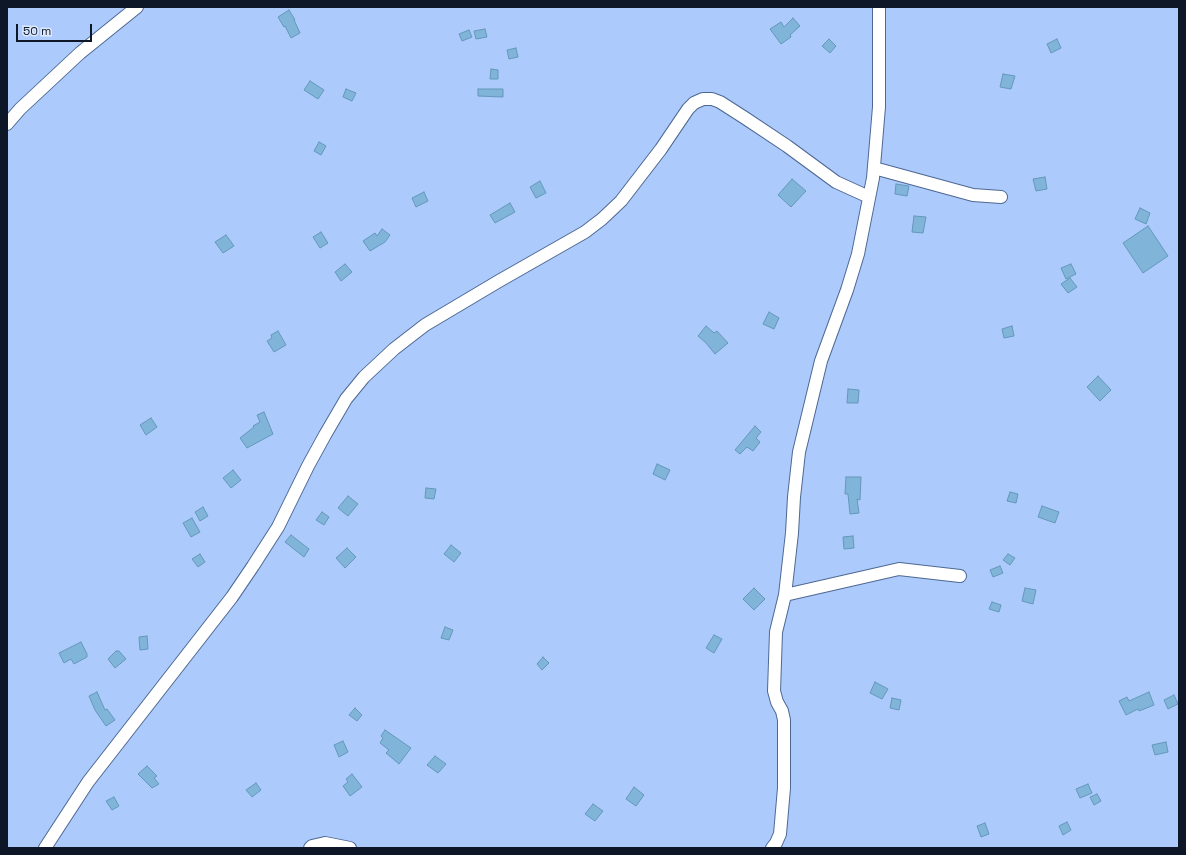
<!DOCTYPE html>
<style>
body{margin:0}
#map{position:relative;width:1186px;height:855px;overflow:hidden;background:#accafb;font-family:"Space Grotesk",sans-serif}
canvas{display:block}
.frame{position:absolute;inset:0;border:8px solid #0d1728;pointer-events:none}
.scale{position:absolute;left:16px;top:24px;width:76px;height:18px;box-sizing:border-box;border:2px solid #0d1728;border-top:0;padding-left:5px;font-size:12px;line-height:14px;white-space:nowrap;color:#0d1728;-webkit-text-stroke:3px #ddeafe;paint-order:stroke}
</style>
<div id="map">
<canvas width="1186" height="855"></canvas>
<div class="frame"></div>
<div class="scale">50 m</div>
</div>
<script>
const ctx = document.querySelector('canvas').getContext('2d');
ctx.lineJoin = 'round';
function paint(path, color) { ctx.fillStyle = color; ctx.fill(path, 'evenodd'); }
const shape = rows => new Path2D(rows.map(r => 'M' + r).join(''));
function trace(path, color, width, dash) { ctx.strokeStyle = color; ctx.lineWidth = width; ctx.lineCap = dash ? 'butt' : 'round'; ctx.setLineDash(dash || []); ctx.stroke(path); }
const building = shape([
 [289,10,295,20,294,20,300,33,291,38,285,26,284,27,278,17,289,10],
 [793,18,800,26,790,35,791,37,781,44,770,29,781,22,784,27,793,18],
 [485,29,487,37,476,39,474,31,485,29],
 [469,30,472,37,462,41,459,34,469,30],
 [829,39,836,46,830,53,822,46,829,39],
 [1057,39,1061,48,1051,53,1047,44,1057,39],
 [516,48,518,57,509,59,507,50,516,48],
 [491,69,498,70,498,79,490,79,491,69],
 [1003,74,1015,76,1011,89,1000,87,1003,74],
 [310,81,324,90,318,99,304,90,310,81],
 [346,89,356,93,352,101,343,97,346,89],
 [478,89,503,89,503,97,478,96,478,89],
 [319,142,326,146,321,155,314,151,319,142],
 [1045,177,1047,189,1036,191,1033,179,1045,177],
 [792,179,806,191,791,207,778,195,792,179],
 [540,181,546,193,536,198,530,187,540,181],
 [896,184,909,186,907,196,895,194,896,184],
 [424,192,428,201,416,207,412,198,424,192],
 [510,203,515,212,495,223,490,215,510,203],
 [1140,208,1150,213,1146,224,1135,219,1140,208],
 [914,216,926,217,923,233,912,232,914,216],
 [1148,226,1168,256,1143,273,1123,243,1148,226],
 [382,229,390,235,385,242,370,251,363,241,375,233,377,236,382,229],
 [321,232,328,243,320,248,313,237,321,232],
 [226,235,234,246,223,253,215,242,226,235],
 [345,264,352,272,341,281,335,272,345,264],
 [1071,264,1076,274,1066,279,1061,268,1071,264],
 [1070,278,1077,287,1068,293,1061,284,1070,278],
 [769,312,779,318,774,329,763,324,769,312],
 [706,326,714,333,717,331,728,343,715,354,706,343,698,336,706,326],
 [1012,326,1014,336,1004,338,1002,329,1012,326],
 [278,331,286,345,274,352,267,341,272,338,271,335,278,331],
 [1098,376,1111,390,1100,401,1087,387,1098,376],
 [848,389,859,390,858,403,847,403,848,389],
 [264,412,273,434,247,448,240,438,254,427,253,426,260,422,257,415,264,412],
 [151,418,157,427,146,435,140,425,151,418],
 [755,426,761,432,756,438,760,442,753,451,747,447,740,454,735,450,755,426],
 [657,464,670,470,665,480,653,474,657,464],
 [233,470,241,480,231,488,223,478,233,470],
 [846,477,861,477,860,500,857,499,859,513,850,514,848,494,845,494,846,477],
 [426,488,436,489,434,499,425,498,426,488],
 [1010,492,1018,494,1016,503,1007,501,1010,492],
 [348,496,358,504,348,516,338,508,348,496],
 [1042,506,1059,512,1055,523,1038,517,1042,506],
 [203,507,208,516,200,521,195,512,203,507],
 [322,512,329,517,324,525,316,520,322,512],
 [192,518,200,532,191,537,183,523,192,518],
 [291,535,309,549,304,557,285,542,291,535],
 [853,536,854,548,844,549,843,537,853,536],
 [451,545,461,553,454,562,444,554,451,545],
 [347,548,356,557,345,568,336,558,347,548],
 [200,554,205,562,198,567,192,559,200,554],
 [1008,554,1015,558,1010,565,1003,560,1008,554],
 [1000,566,1003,573,993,577,990,570,1000,566],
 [754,588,765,599,754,610,743,599,754,588],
 [1025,588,1036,590,1033,604,1022,601,1025,588],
 [992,602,1001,605,999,612,989,609,992,602],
 [445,627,453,630,449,640,441,638,445,627],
 [714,635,722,639,714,653,706,648,714,635],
 [147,636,148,649,140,650,139,637,147,636],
 [81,642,87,654,87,657,74,664,71,659,64,663,59,653,81,642],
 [116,651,119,651,126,659,115,668,108,659,116,651],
 [543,657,549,663,542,670,537,664,543,657],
 [875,682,888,689,882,699,870,693,875,682],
 [97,692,105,710,107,709,115,720,106,726,95,710,89,696,97,692],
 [1149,692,1154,705,1139,711,1138,709,1126,715,1119,701,1127,697,1129,701,1149,692],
 [1174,695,1178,704,1168,709,1164,700,1174,695],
 [892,698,901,700,899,710,890,708,892,698],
 [355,708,362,715,357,721,349,715,355,708],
 [385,730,411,748,399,764,386,753,389,750,380,743,383,738,381,736,385,730],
 [343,741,348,752,339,757,334,745,343,741],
 [1166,742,1168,752,1155,755,1152,745,1166,742],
 [435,756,446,764,438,773,427,765,435,756],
 [147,766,157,776,154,778,159,784,152,788,138,774,147,766],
 [352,774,362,787,350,796,343,786,348,782,346,779,352,774],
 [256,783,261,790,252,797,246,790,256,783],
 [1088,784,1092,793,1080,798,1076,789,1088,784],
 [634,787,644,795,636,806,626,799,634,787],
 [1097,794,1101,801,1094,805,1090,797,1097,794],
 [114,797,119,806,112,810,106,801,114,797],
 [593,804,603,811,595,821,585,814,593,804],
 [1067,822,1071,830,1063,835,1059,826,1067,822],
 [985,823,989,834,981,837,977,826,985,823]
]);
paint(building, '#80b4d9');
trace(building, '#6497bb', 1);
const minor = shape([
 [7,124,20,109,80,53,137,7],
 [874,168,973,195,1001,197],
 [785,595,899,569,960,576],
 [45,848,88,782,232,597,253,566,278,527,308,466,325,435,346,399,364,377,394,349,425,325,499,281,585,232,602,219,621,201,661,149,688,109,694,103,703,99,712,99,720,102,745,118,787,146,836,182,869,197],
 [310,848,312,846,325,843,350,848],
 [772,848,776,843,780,834,784,788,784,720,782,711,777,702,774,691,776,632,785,595,792,533,794,497,799,452,821,361,847,290,858,254,873,178,879,107,879,7]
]);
trace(minor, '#4d6893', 14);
trace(minor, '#fff', 12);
</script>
